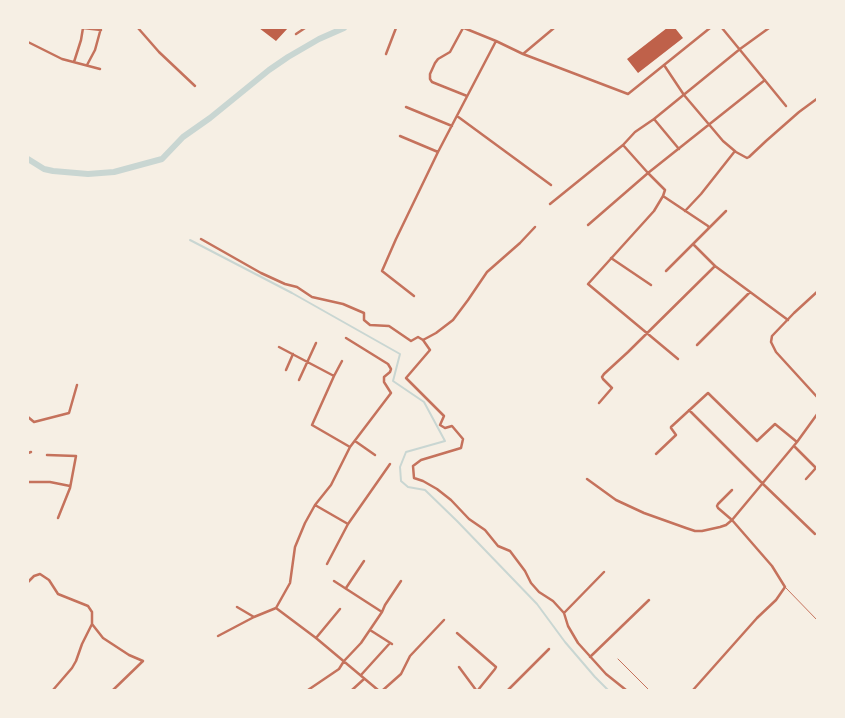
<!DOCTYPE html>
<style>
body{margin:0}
#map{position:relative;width:845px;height:718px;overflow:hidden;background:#f6efe4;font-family:Lato,sans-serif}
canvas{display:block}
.frame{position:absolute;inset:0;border:29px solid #f6efe4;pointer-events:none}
</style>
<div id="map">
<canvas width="845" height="718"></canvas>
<div class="frame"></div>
</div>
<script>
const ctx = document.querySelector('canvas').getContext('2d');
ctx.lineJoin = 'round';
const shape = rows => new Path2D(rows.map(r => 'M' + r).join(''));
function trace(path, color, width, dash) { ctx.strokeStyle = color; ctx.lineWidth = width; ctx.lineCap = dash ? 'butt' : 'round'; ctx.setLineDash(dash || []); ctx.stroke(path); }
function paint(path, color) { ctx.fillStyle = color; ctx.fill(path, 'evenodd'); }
trace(shape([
 [190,240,292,293,400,354,393,381,424,402,445,441,406,452,400,467,401,481,408,487,425,490,457,521,537,604,565,642,595,677,608,690]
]), '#c9d6d2', 2);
trace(shape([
 [28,159,44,169,53,171,88,174,114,172,162,159,183,137,210,118,269,70,288,57,319,39,344,28]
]), '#c9d6d2', 6);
paint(shape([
 [259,28,288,28,276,41],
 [667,28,675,28,683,38,638,73,627,59]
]), '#bf614a');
trace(shape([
 [786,588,818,621],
 [618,659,649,690]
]), '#c5725c', 1);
trace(shape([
 [138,28,159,52,195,86],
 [463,28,450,52,438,59,435,63,430,74,430,79,432,82,467,96],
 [464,28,496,41,523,54,628,94,710,28],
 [722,28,786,106],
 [817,28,818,28],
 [296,34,305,28],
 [28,42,62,59,100,69],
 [386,54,396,28],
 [523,54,554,28],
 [74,62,81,40,83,28,101,30],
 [87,65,95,50,101,28],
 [664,65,684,95,723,141,736,152,747,158,749,157,766,141,799,112,818,98],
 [406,107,452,126],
 [457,116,551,185],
 [654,119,679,149],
 [400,136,438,152],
 [623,145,648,173,665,190,663,196,654,211,588,284,678,359],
 [663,196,708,226,709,228,693,244],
 [550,204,623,145,635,132,654,119,740,49,769,28],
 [685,211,701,194,735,151],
 [588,225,648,173,765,80],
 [709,228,726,211],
 [201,239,261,273,285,284,297,287,312,297,343,304,364,313,364,320,370,325,389,326,411,341,418,337,423,340,430,350,406,378,444,416,440,425,445,428,452,426,463,439,461,448,421,460,413,466,414,478,423,481,437,489,451,500,469,519,485,530,498,546,510,551,525,571,531,583,539,592,553,601,564,613,568,626,578,643,606,674,626,690],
 [611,258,651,285],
 [666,271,693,244,715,266,788,320],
 [818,291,794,313,772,336,771,342,776,352,818,398],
 [414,296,382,271,396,239,438,152,496,41],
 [423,340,436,333,453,320,468,300,487,272,520,243,535,227],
 [697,345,750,292],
 [279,347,334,376,342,361],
 [286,370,293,354],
 [334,376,312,425,350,447],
 [299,380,316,343],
 [599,403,612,388,603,379,602,377,604,374,628,352,715,266],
 [689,410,762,483,815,534],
 [28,417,34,422,69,413,77,385],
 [355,441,375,455],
 [794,446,815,467,815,469,806,479],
 [28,453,31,452],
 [656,454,676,435,671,428,671,427,708,393,757,441,775,424,797,442],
 [47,455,76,456,70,488,58,518],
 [587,479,616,500,644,513,686,528,695,531,702,531,720,527,726,525,732,520,718,508,717,506,718,504,732,490],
 [29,482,50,482,70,486],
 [315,505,348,524],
 [327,564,348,524,390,464],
 [334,581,382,612],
 [28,582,34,576,40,574,49,580,58,594,88,606,92,612,92,624,82,644,76,661,72,668,53,690],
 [346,588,364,561],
 [237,607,254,617],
 [276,608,290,583,295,547,305,523,315,505,331,485,350,447,391,393,384,382,384,377,390,372,391,369,388,364,346,338],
 [276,608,316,638,378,690],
 [564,613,604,572],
 [92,624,103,638,129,655,143,661,113,690],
 [370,630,392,644],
 [457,633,496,667,495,669,478,690],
 [218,636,254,617,276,608],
 [316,638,340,609],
 [590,657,649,600],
 [459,667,476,690],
 [361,675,390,643],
 [308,690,339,669,344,661,361,643,382,612,385,605,401,581],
 [352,690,364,679],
 [383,690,401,674,410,656,444,620],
 [508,690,549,649],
 [693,690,757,618,776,600,785,587,772,566,732,520,797,442,818,413]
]), '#c5725c', 2.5);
</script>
